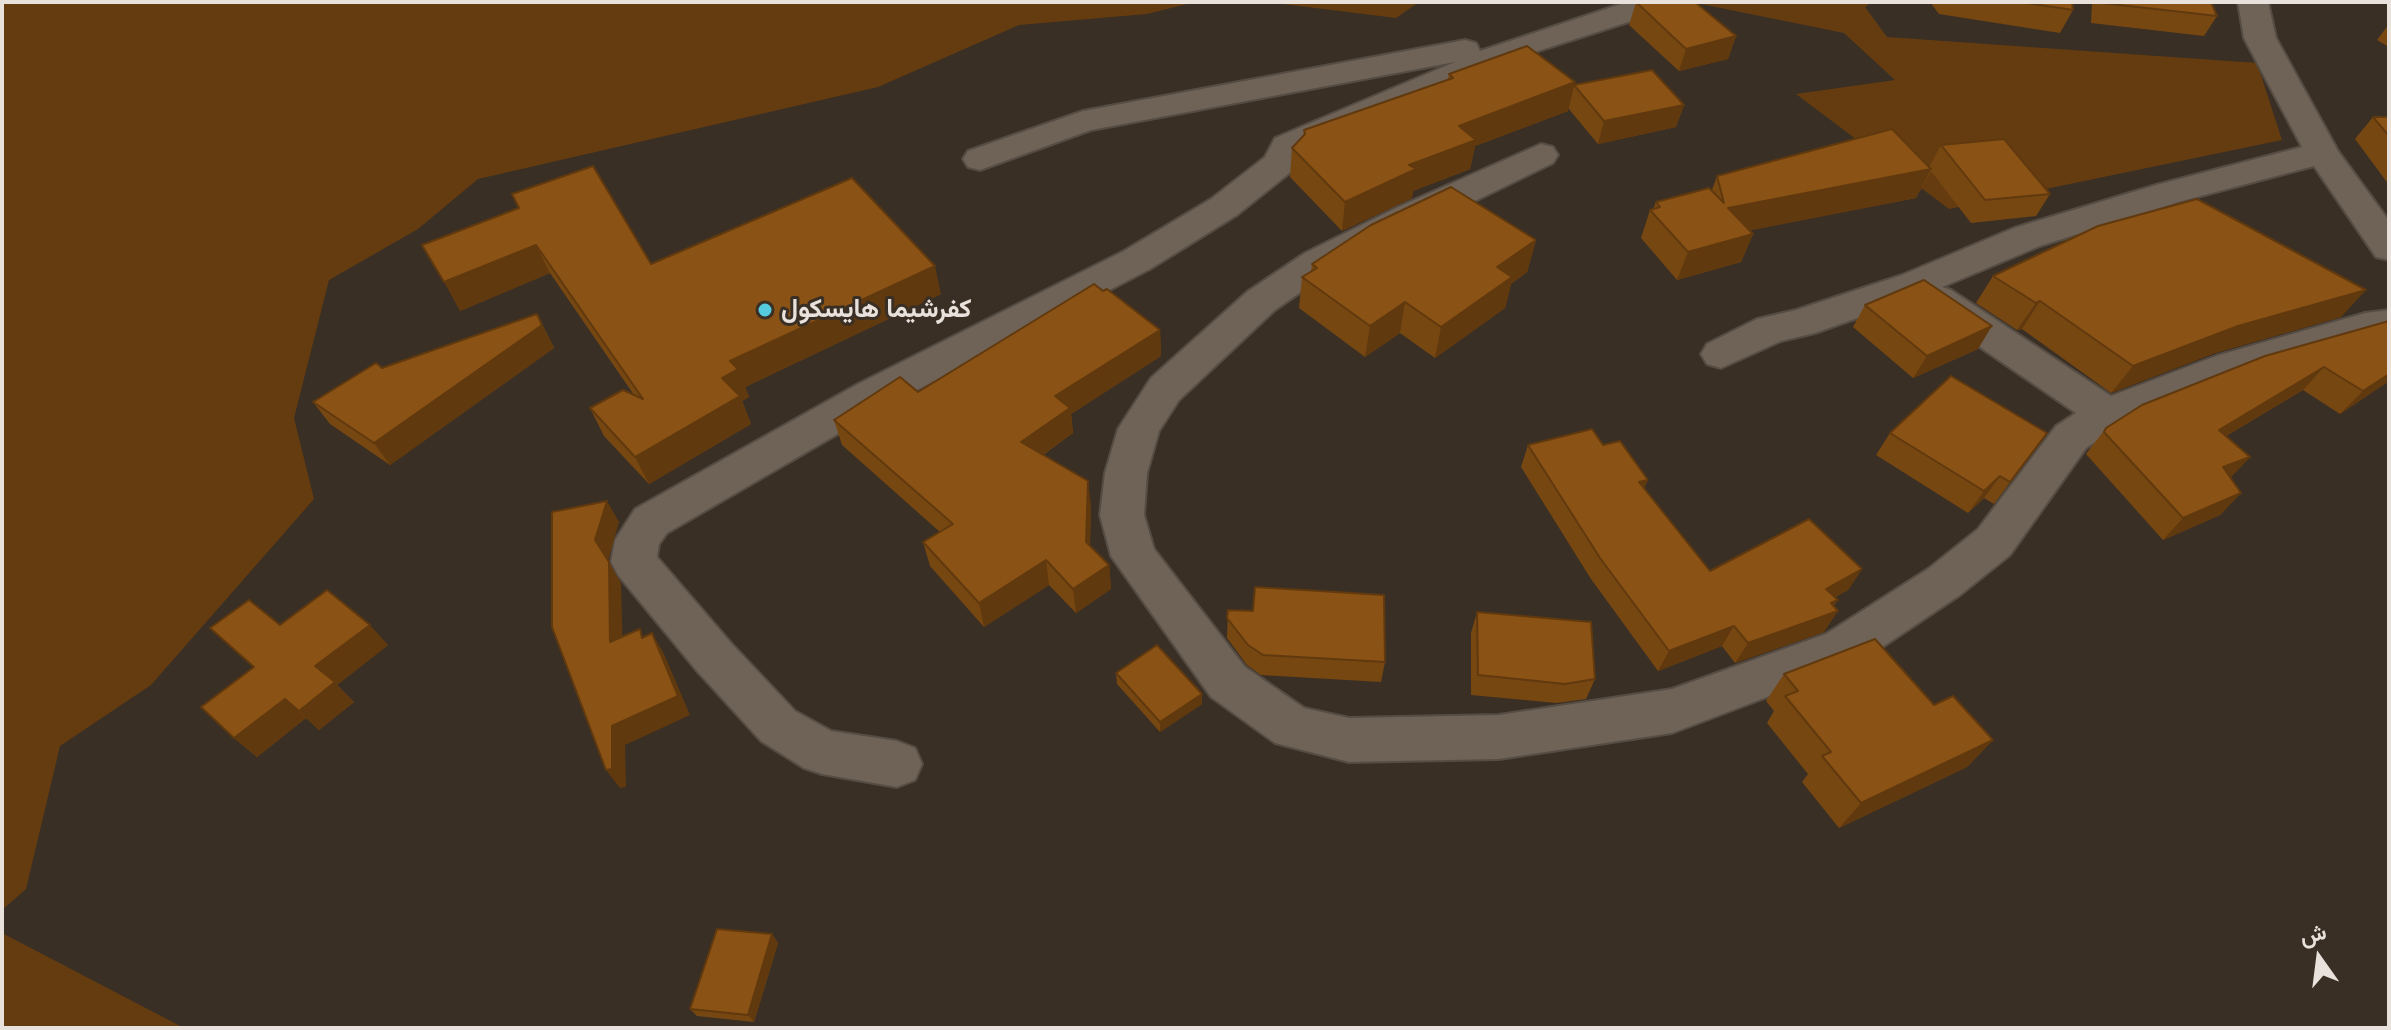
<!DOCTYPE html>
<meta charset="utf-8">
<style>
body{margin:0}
#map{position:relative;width:2391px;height:1030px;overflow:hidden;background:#3a2f25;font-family:Arial,Vazirmatn,sans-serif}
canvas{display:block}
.frame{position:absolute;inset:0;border:4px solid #e9e2dc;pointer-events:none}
.north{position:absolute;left:2279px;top:918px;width:80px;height:80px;-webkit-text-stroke:6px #3a2f25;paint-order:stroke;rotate:346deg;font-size:22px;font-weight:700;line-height:32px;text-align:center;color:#e9e2dc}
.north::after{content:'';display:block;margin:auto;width:28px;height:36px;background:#e9e2dc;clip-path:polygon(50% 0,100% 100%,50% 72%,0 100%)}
</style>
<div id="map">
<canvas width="2391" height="1030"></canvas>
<div class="frame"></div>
<div class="north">ش</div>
</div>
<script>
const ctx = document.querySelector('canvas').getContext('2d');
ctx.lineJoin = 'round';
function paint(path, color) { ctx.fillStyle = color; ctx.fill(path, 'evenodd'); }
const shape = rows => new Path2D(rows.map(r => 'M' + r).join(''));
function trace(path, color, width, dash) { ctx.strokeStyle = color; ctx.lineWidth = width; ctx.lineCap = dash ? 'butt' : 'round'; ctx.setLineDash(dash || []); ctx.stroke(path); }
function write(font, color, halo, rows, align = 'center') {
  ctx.font = font + ' Arial,Vazirmatn,sans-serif'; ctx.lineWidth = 6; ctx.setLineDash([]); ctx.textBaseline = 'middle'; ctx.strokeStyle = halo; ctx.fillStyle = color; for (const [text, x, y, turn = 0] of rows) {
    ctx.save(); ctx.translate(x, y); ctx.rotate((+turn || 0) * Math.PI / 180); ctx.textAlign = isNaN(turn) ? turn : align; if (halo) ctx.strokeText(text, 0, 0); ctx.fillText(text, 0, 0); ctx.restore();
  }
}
paint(shape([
 [2,2,1195,2,1147,14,1019,25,878,87,478,179,418,229,329,280,294,418,314,499,151,685,60,746,26,889,2,910],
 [1267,2,1419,2,1396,18],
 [1691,2,1873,2,1865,7,1887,37,2257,63,2282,140,1949,209,1796,94,1895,80,1844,33],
 [2,933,184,1028,2,1028]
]), '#653c0f');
const street = shape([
 [1627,2,1673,2,1669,9,1538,51,1402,106,1302,152,1292,171,1237,215,1150,269,886,406,667,533,659,544,657,557,731,643,795,711,831,731,897,741,915,748,922,764,915,780,897,787,822,774,804,768,761,741,697,671,618,575,611,562,615,540,635,509,858,384,1124,251,1211,199,1265,157,1275,138,1455,62,1091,130,980,170,968,167,963,159,968,151,1083,111,1465,40,1476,43,1480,51,1627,2],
 [2238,2,2268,2,2276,38,2338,151,2389,221,2389,260,2376,257,2314,166,2182,201,2040,246,1942,287,1951,290,2111,396,2216,356,2365,313,2389,310,2389,338,2365,341,2244,376,2122,425,2086,448,2010,555,1960,595,1860,662,1672,733,1499,759,1349,762,1275,743,1211,697,1111,556,1100,515,1105,473,1118,429,1151,378,1247,292,1305,253,1398,207,1541,144,1553,147,1558,155,1553,163,1331,271,1275,310,1179,400,1159,431,1147,473,1144,515,1154,549,1245,667,1304,708,1349,718,1499,715,1672,689,1826,634,1928,569,1978,529,2056,426,2076,413,1923,308,1919,296,1815,333,1781,341,1721,368,1707,364,1701,354,1707,344,1757,319,1796,310,1902,275,2014,228,2156,185,2302,147,2244,38,2238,2]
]);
trace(street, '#554c43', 4);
paint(street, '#6f6257');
paint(shape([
 [1636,2,1736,36,1728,59,1679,71,1629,25],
 [1930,2,2072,2,2073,10,2060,33,1939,14],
 [2092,2,2211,2,2217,16,2204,36,2091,23],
 [2389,24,2389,47,2377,40],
 [1449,74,1574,85,1684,105,1676,127,1598,144,1568,108,1568,111,1475,146,1470,169,1413,191,1412,198,1342,231,1290,177,1292,148,1304,135,1304,130,1448,79],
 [2373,117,2389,117,2389,185,2355,139],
 [1941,145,2050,194,2036,216,1971,223,1931,171,1916,198,1750,230,1753,234,1741,262,1677,280,1641,238,1650,210,1653,209,1656,202,1712,190,1717,176,1929,167],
 [519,208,651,264,941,294,745,387,749,397,742,401,751,424,649,484,604,436,590,408,634,395,550,273,460,311],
 [1536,240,1527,272,1511,284,1505,308,1435,358,1400,333,1365,357,1299,308,1302,277,1311,271,1312,264],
 [1993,276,2341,317,2215,353,2111,393,2022,329,2017,330,1976,303],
 [1865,305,1978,349,1913,378,1853,327],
 [537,314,554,348,390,465,330,424,313,402,382,368],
 [2389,321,2389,381,2340,414,2303,390,2226,436,2250,457,2230,478,2241,493,2220,515,2163,540,2086,454,2106,428],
 [1160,330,1161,356,1071,414,1073,433,1043,455,1091,506,1090,545,1109,565,1111,589,1076,613,1049,585,984,627,930,566,923,542,940,532,842,445,834,420,918,392],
 [1890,433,2047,433,1994,504,1984,498,1968,513,1876,455],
 [1528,445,1603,445,1644,489,1710,571,1862,569,1848,590,1835,597,1838,600,1833,606,1824,632,1735,663,1722,646,1658,671,1591,579,1521,467],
 [1228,610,1385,662,1381,682,1261,675,1247,665,1227,638],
 [1477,612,1595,679,1586,699,1557,703,1471,695,1471,633],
 [280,625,388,645,337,685,354,702,319,730,306,718,257,757,234,738,254,667,210,628],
 [1116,673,1202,694,1202,704,1160,732,1117,684],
 [1784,674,1934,705,1993,740,1967,767,1839,828,1802,782,1808,774,1767,723,1774,711,1766,701],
 [772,934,778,943,754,1022,697,1016,690,1009]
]), '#774711');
paint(shape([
 [1736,36,1728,59,1679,71,1686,49],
 [1575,82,1568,111,1475,146,1470,169,1413,191,1412,198,1342,231,1345,202,1409,165,1459,126],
 [1684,105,1676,127,1598,144,1604,121],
 [1931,169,1916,198,1717,237,1728,208],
 [1753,234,1741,262,1677,280,1688,252],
 [1536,240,1527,272,1511,284,1505,308,1435,358,1441,327,1497,267],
 [536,245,550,273,460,311,444,282],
 [935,266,941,294,745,387,749,397,742,401,751,424,649,484,635,457,722,378,730,361],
 [2366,290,2341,317,2215,353,2111,393,2133,366,2238,326],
 [2040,301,2022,329,2017,330,2036,303],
 [1405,302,1400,333,1365,357,1370,326],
 [542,325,554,348,390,465,374,443],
 [1992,326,1978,349,1913,378,1927,356],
 [1160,330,1161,356,1071,414,1073,433,1025,467,1021,442,1055,396],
 [2324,367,2303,390,2198,452,2219,430],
 [2389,374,2389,381,2340,414,2363,391],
 [2250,457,2229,479,2223,467],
 [2000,476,1984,498,1968,513,1984,491],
 [1648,480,1639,501,1639,482],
 [1088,481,1091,506,1089,567,1086,542],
 [2241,493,2220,515,2163,540,2183,518],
 [607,501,619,522,608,561,595,540],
 [1046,560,1049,585,984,627,979,603],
 [609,562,621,583,623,662,610,642],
 [1109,565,1111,589,1076,613,1073,589],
 [1862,569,1848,590,1813,609,1826,589],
 [1838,600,1827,615,1838,611,1824,632,1735,663,1748,643],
 [370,625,388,645,337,685,354,702,319,730,299,711,315,666],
 [1734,626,1722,646,1658,671,1669,651],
 [652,633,664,654,690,715,625,745,626,787,620,788,606,770,612,726],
 [1202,694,1202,704,1160,732,1160,722],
 [285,699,306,718,257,757,234,738],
 [1993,740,1967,767,1839,828,1861,803],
 [772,934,778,943,754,1022,748,1015]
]), '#61390e');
const building = shape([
 [1636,2,1695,2,1736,36,1686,49,1636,2],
 [2020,2,2072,2,2073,10,2020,2],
 [2102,2,2211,2,2217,16,2102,3,2102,2],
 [1527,46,1575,82,1459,126,1476,140,1409,165,1416,169,1345,202,1292,148,1305,134,1304,130,1453,78,1449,74,1527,46],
 [1652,70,1684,105,1604,121,1574,85,1652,70],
 [2373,117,2389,117,2389,136,2373,117],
 [1892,129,1931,169,1728,208,1753,234,1688,252,1650,210,1660,207,1656,202,1709,188,1724,203,1717,176,1892,129],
 [2004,139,2050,194,1985,200,1941,145,2004,139],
 [593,166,651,264,852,178,935,266,730,361,738,369,722,378,740,396,635,457,590,408,623,390,643,399,536,245,444,282,422,245,519,208,512,194,593,166],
 [1451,187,1536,240,1497,267,1512,277,1441,327,1405,302,1370,326,1302,277,1317,268,1312,264,1371,225,1451,187],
 [2197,199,2366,290,2238,326,2133,366,2040,301,2036,303,1993,276,2098,226,2197,199],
 [1924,280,1992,326,1927,356,1865,305,1924,280],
 [1094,284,1103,291,1107,289,1160,330,1055,396,1070,408,1021,442,1088,481,1086,542,1109,565,1073,589,1046,560,979,603,923,542,953,524,834,420,900,377,918,392,1094,284],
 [537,314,542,325,374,443,313,402,376,363,382,368,537,314],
 [2389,321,2389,374,2363,391,2324,367,2219,430,2250,457,2223,467,2241,493,2183,518,2104,432,2106,428,2142,405,2265,356,2389,321],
 [1951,376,2047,433,2010,482,2000,476,1984,491,1890,433,1951,376],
 [1592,429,1603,445,1620,441,1648,480,1639,482,1710,571,1809,519,1862,569,1826,589,1838,600,1831,603,1838,611,1748,643,1734,626,1669,651,1600,558,1528,445,1592,429],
 [607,501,595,540,609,562,610,642,640,629,642,638,652,633,678,696,612,726,612,769,606,770,552,627,552,512,607,501],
 [1255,587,1384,595,1385,662,1263,655,1248,645,1227,618,1228,610,1253,611,1255,587],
 [327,590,370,625,315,666,335,682,299,711,285,699,234,738,201,707,254,667,210,628,249,600,280,625,327,590],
 [1477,612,1591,622,1595,679,1565,684,1478,675,1477,612],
 [1875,639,1934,705,1953,696,1993,740,1861,803,1822,756,1831,752,1785,696,1798,691,1784,674,1875,639],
 [1157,645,1202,694,1160,722,1116,673,1157,645],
 [717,929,772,934,748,1015,690,1009,717,929]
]);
paint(building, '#8a5214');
trace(building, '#61390e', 2);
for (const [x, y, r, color] of [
 [765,310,8,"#55cadf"]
]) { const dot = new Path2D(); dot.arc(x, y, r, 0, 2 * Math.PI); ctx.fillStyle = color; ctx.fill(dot); trace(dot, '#3a2f25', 3); }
write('bold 26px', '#e9e2dc', '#3a2f25', [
 ["كفرشيما هايسكول",781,310]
], 'left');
</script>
